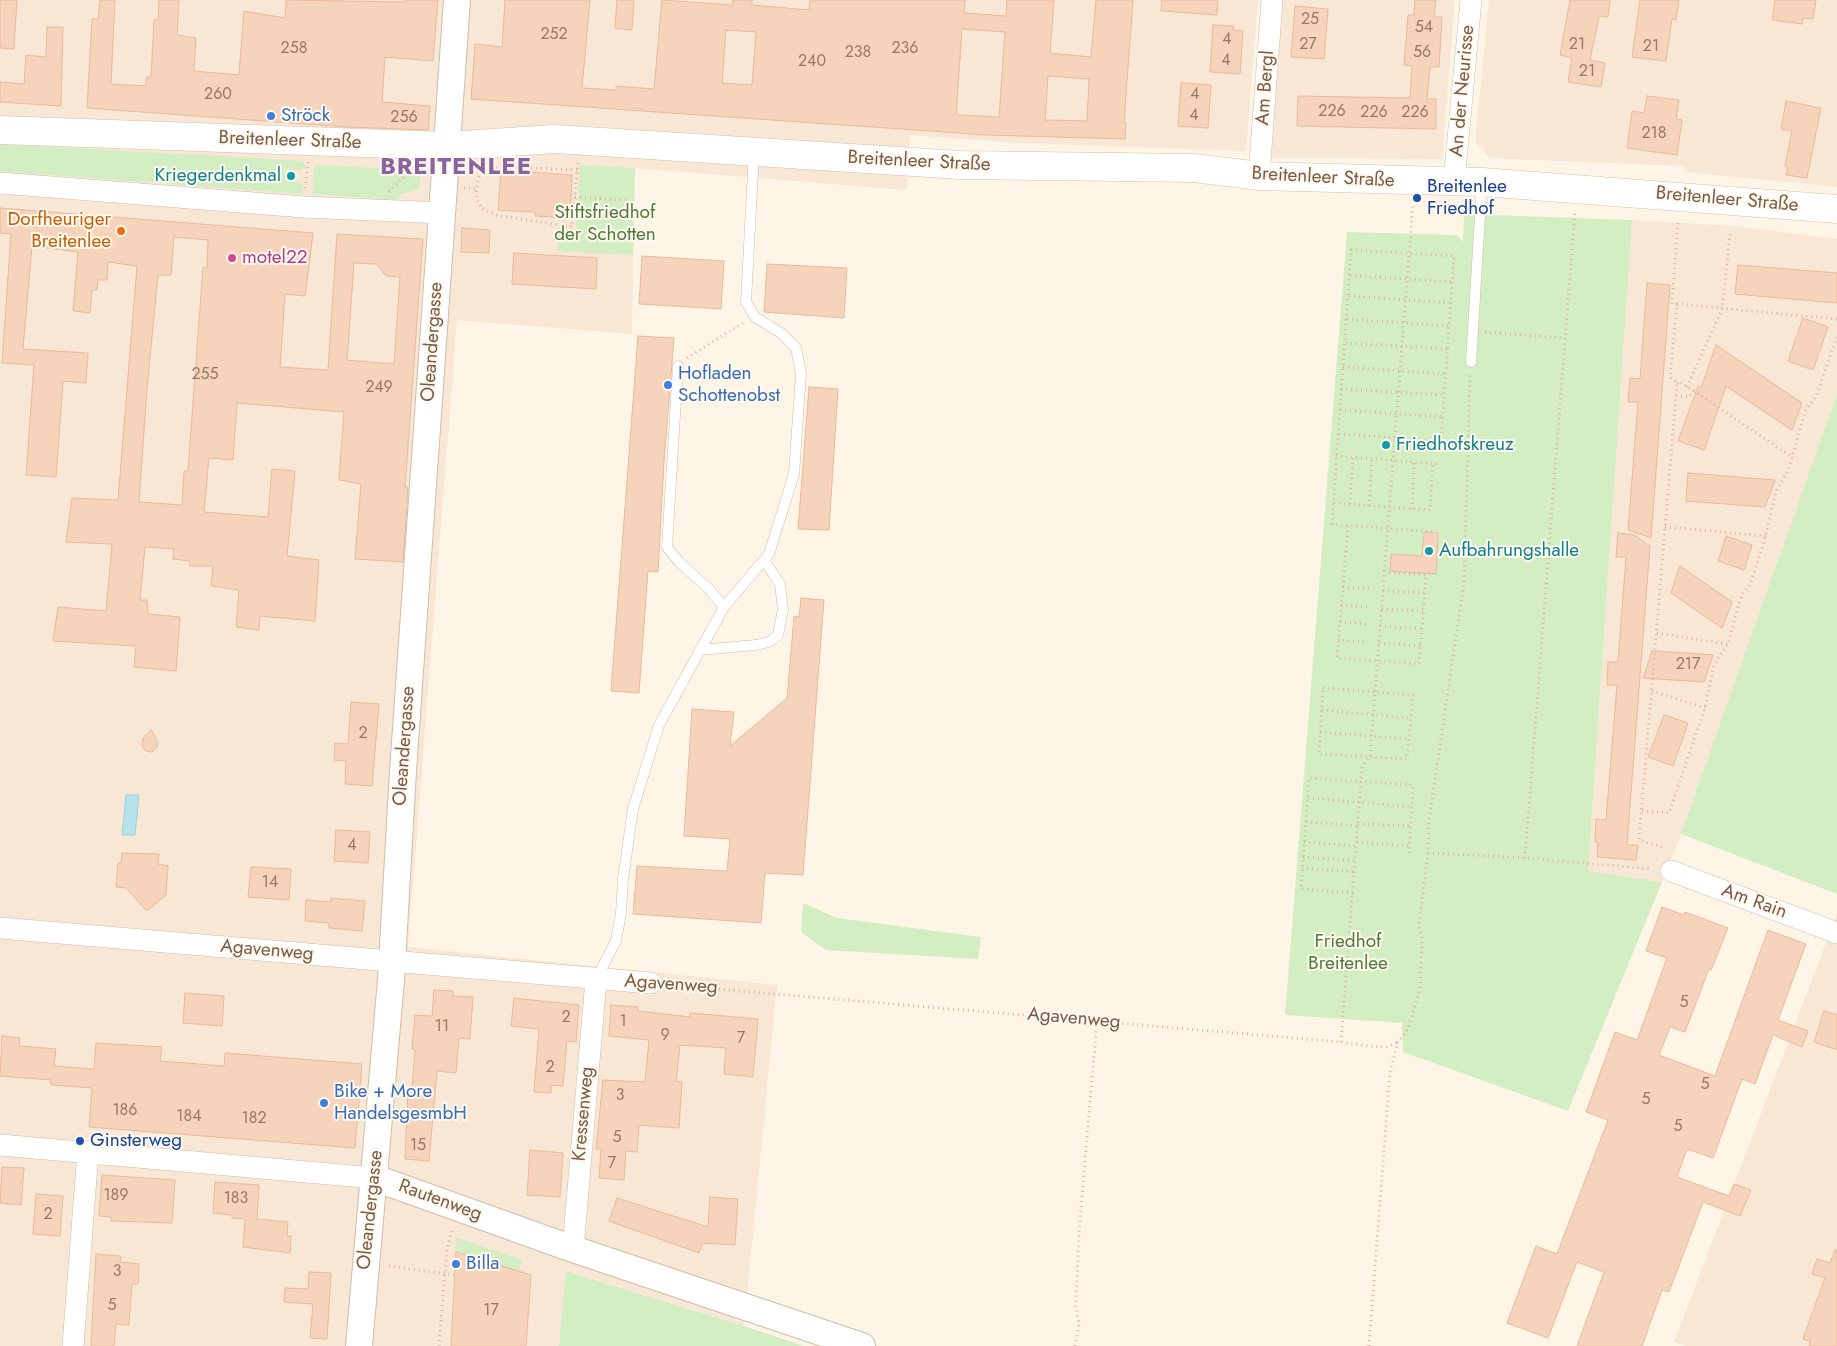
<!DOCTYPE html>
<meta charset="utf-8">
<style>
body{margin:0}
canvas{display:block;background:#fef5e6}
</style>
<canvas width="1837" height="1346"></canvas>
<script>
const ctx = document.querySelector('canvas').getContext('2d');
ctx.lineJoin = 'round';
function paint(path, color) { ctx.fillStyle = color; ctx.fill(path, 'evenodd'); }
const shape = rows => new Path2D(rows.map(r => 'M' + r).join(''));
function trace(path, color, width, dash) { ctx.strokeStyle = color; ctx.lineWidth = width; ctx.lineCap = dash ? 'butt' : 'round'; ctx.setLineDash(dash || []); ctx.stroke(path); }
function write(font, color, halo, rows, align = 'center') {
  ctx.font = font + ' Jost,sans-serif'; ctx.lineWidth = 4; ctx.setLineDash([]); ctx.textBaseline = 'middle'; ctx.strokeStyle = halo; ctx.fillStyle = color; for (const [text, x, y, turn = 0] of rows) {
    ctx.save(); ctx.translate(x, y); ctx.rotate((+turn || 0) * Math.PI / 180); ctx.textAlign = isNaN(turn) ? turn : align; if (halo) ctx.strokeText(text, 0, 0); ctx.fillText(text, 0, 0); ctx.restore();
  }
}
paint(shape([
 [0,0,1258,0,1246,151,1020,143,910,135,906,190,635,168,632,334,457,320,408,947,777,985,744,1326,567,1271,559,1346,0,1346],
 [1279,0,1455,0,1442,159,1266,158],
 [1489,0,1837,0,1837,187,1686,172,1683,166,1490,158,1475,141],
 [1632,220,1735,226,1837,239,1837,394,1691,809,1662,882,1588,872],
 [1837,914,1837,1346,1687,1346,1674,1342]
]), '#f7e7d4');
paint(shape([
 [0,144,304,161,305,167,302,170,285,169,285,181,303,183,302,194,0,171],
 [316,165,411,170,417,172,420,178,419,189,399,195,399,200,313,194,314,167],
 [580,165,635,168,633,255,557,251,558,229,576,230],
 [1464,214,1632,220,1588,871,1662,882,1568,1111,1403,1052,1402,1023,1285,1015,1347,232,1457,235,1463,242],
 [1837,394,1837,894,1681,834],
 [803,903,837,918,981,937,978,959,826,950,801,932],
 [455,1237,522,1260,518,1273,492,1262,456,1252],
 [566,1271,744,1326,804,1346,559,1346]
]), '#d3eec3');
const water = shape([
 [126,795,139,795,135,835,122,835,126,795]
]);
paint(water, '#b8e2ea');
trace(water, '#9dd2dd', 1);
const building = shape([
 [0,0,17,0,14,49,0,48,0,0],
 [100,0,115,0,111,84,146,86,147,77,151,77,154,20,158,20,159,0,179,0,177,35,196,38,194,71,239,75,244,11,285,18,286,0,405,2,405,0,438,0,433,61,385,57,382,102,430,106,428,130,346,127,87,108,92,19,98,19,100,0],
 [505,0,590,0,582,88,616,90,616,86,654,89,662,0,732,5,733,0,752,0,752,5,809,10,810,0,965,0,964,13,1006,16,1007,0,1054,0,1050,53,1091,57,1096,0,1133,0,1124,122,1126,122,1125,139,987,135,471,99,475,44,502,47,505,0],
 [962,29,1005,32,999,117,956,115,962,29],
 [726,30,756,32,752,85,722,83,726,30],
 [1048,76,1089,79,1087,121,1045,120,1048,76],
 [617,0,634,0,632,30,615,28,617,0],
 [1162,0,1218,0,1217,15,1161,11,1162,0],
 [1415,0,1436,0,1434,17,1442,17,1439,67,1430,67,1427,99,1436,99,1436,129,1297,126,1298,96,1410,98,1412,66,1404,65,1408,15,1414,15,1415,0],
 [1570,0,1610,0,1608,17,1599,16,1590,60,1605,63,1601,87,1568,82,1572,58,1560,55,1570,0],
 [1640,0,1679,0,1676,20,1672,19,1666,61,1632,57,1640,0],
 [1775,0,1816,0,1813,19,1803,18,1802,24,1772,20,1775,0],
 [1295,6,1328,9,1324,59,1291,57,1295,6],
 [1213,25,1234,26,1233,30,1243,31,1240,74,1210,72,1213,25],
 [47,27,63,27,61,106,0,102,0,82,24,84,26,55,46,57,47,27],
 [1181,83,1211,85,1208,128,1178,126,1181,83],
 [1647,96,1679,100,1676,119,1682,120,1677,155,1627,148,1632,111,1644,113,1647,96],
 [1786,101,1821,108,1807,178,1786,175,1788,167,1785,166,1792,131,1781,129,1786,101],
 [501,170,572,175,570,218,535,216,535,212,498,210,501,170],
 [0,208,313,233,305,296,285,294,280,367,328,370,337,234,423,239,405,487,408,488,403,562,355,559,361,484,339,480,344,412,237,403,233,460,209,458,204,512,268,517,272,469,295,471,287,556,319,560,315,621,260,616,259,630,236,627,239,590,211,586,213,566,190,566,190,561,173,559,174,549,145,547,140,600,147,600,148,614,180,617,176,671,134,667,136,646,53,641,58,607,106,611,112,544,66,542,72,498,118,500,137,266,108,262,107,280,98,280,97,290,92,290,90,313,73,311,78,252,32,246,23,349,88,353,86,383,63,381,56,477,26,475,34,365,2,363,11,234,0,233,0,208],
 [174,237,208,240,207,268,203,267,188,471,184,471,182,505,139,502,147,388,158,275,171,275,174,237],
 [354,263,377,264,386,276,400,277,394,364,347,360,354,263],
 [462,228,490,230,489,253,461,252,462,228],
 [514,253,597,258,596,289,512,284,514,253],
 [642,256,724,261,721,309,639,304,642,256],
 [767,264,847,268,844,318,764,312,767,264],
 [1738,265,1837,273,1837,303,1735,294,1738,265],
 [1647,283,1670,285,1651,538,1628,530,1638,402,1628,402,1630,378,1640,379,1647,283],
 [1803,318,1828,327,1813,370,1788,361,1803,318],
 [638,336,674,338,664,462,658,572,648,571,639,693,611,691,638,336],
 [1716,345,1802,403,1792,430,1726,386,1704,450,1678,441,1698,386,1701,388,1716,345],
 [809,387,838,389,829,530,798,529,809,387],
 [1688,473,1775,480,1765,507,1686,501,1688,473],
 [1424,532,1438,533,1436,574,1390,571,1391,554,1422,556,1424,532],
 [1618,533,1634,535,1650,546,1627,845,1638,845,1636,860,1597,857,1598,842,1595,842,1596,819,1606,820,1617,685,1607,685,1608,662,1618,662,1626,557,1616,557,1618,533],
 [1726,536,1752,545,1744,570,1718,561,1726,536],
 [1680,566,1732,602,1722,628,1671,593,1680,566],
 [801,598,824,600,803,875,765,873,761,923,633,914,637,866,727,871,730,839,684,836,692,709,734,712,730,746,787,698,794,616,799,617,801,598],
 [1652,651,1688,653,1713,655,1704,682,1643,678,1652,651],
 [351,702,379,704,372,786,345,784,346,761,334,760,335,743,348,744,351,702],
 [1664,715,1688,723,1673,766,1648,757,1664,715],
 [151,730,157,740,157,747,152,752,146,751,142,746,143,738,151,730],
 [336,830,370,832,368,863,334,861,336,830],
 [122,853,159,854,158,864,168,866,166,895,147,911,126,888,116,887,118,863,121,863,122,853],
 [251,867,291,869,289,900,248,897,251,867],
 [331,898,365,901,362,931,329,928,329,923,305,921,306,900,331,902,331,898],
 [1662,907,1684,915,1685,912,1728,928,1711,970,1709,969,1685,1032,1670,1027,1659,1055,1715,1076,1768,930,1806,944,1778,1020,1808,1031,1802,1047,1773,1035,1755,1084,1742,1079,1713,1158,1687,1149,1677,1177,1729,1196,1734,1184,1751,1190,1740,1216,1703,1202,1669,1292,1662,1290,1642,1346,1577,1346,1604,1272,1577,1262,1548,1338,1507,1323,1536,1246,1557,1254,1608,1120,1586,1112,1615,1032,1637,1040,1667,958,1646,951,1662,907],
 [434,990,453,991,453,996,473,997,470,1039,459,1038,456,1073,437,1071,429,1161,405,1159,408,1089,412,1089,415,1050,412,1049,415,1015,432,1016,434,990],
 [185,993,224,996,222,1026,183,1023,185,993],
 [514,998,579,1005,576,1042,567,1041,563,1086,551,1085,551,1093,534,1092,539,1029,511,1026,514,998],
 [611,1005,638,1007,638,1011,690,1017,690,1013,758,1019,753,1077,724,1074,726,1048,680,1045,676,1081,682,1082,679,1128,639,1125,637,1152,626,1151,624,1180,599,1178,601,1149,596,1149,603,1080,645,1082,649,1040,609,1036,611,1005],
 [1824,1011,1837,1015,1837,1050,1814,1042,1824,1011],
 [2,1036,20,1038,19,1046,56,1049,54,1066,94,1069,96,1043,162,1047,160,1061,224,1066,225,1053,362,1064,355,1148,89,1127,92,1088,51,1085,51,1080,0,1076,2,1036],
 [530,1150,563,1153,560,1197,527,1195,530,1150],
 [2,1167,24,1168,21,1205,0,1203,2,1167],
 [102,1175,175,1180,172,1223,111,1221,111,1217,99,1216,102,1175],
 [215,1182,259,1185,257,1219,288,1222,287,1236,291,1236,290,1253,243,1247,245,1219,232,1218,232,1215,213,1213,215,1182],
 [36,1194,63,1196,60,1236,33,1234,36,1194],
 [710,1197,738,1199,735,1245,702,1243,699,1253,609,1221,617,1198,708,1227,710,1197],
 [1835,1250,1837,1250,1837,1346,1809,1346,1810,1341,1803,1339,1825,1278,1812,1274,1817,1259,1830,1263,1835,1250],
 [456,1252,531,1275,526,1346,451,1346,456,1252],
 [96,1254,121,1256,120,1262,139,1264,138,1284,132,1284,129,1325,116,1324,114,1346,91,1346,96,1254],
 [309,1272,331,1273,327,1339,310,1338,313,1304,284,1302,285,1288,308,1289,309,1272]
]);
paint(building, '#f6d3bb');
trace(building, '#eaba9a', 1);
const service = shape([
 [1471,362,1482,183],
 [678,366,667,547,679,562,709,589,724,607],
 [700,650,756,645,769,642,778,635,783,609,780,584,764,560],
 [596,979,616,941,621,913,623,879,633,809,659,725,724,607,769,554,794,474,801,373,796,348,781,333,755,317,746,302,754,152]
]);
const minor = shape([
 [1259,176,1272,0],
 [1454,182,1471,0],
 [0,183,304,207,443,213],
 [1671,871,1837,933],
 [0,928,651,983],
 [0,1145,375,1178],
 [573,1249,596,980],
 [73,1346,88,1152]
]);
const tertiary = shape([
 [375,1178,573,1249,862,1346],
 [359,1346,391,980,403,771,457,0]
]);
const secondary = shape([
 [0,130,447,146,555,139,960,165,1194,168,1259,176,1482,182,1837,209]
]);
trace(service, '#d1bcaa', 11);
trace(minor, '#d1bcaa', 22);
trace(tertiary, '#d1bcaa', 28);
trace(secondary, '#d7bfaa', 29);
trace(shape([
 [577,170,504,167,494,169,484,172,479,177,476,189,477,200,482,209,497,215,572,227,578,162],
 [305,188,308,162],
 [464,188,476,189],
 [389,192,413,168],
 [575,197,627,200],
 [1350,275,1452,282],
 [1349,296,1451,303],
 [1677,304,1672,304,1678,221],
 [1347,319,1449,326],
 [1485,332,1564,338],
 [1346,343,1447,349],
 [687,358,743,323],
 [1343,367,1446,374],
 [1677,383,1679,381,1793,458],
 [1687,387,1722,309,1730,234],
 [1341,389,1444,395],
 [1676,396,1689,397,1693,391],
 [1340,410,1443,417],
 [1339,434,1441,441,1454,256,1351,250,1332,524,1434,532],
 [1336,456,1439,464],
 [1334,503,1430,510,1433,463],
 [1350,504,1353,457],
 [1369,506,1372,459],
 [1412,509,1414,462],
 [1348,526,1337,658,1419,664,1426,575,1385,572],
 [1665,527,1766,536],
 [1343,587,1371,589],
 [1383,591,1425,593],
 [1341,605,1367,607],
 [1382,609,1423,611],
 [1340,622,1367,624],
 [1380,626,1422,629],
 [1657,633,1727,644],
 [1338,640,1366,642],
 [1379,643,1421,646],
 [1323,688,1413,695,1407,759,1319,754,1323,688],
 [1652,691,1705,708],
 [1322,710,1410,718],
 [1320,732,1408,739],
 [1308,798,1412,807],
 [1642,811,1669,813,1705,708,1714,664,1728,644,1739,603,1743,593,1749,587,1764,542,1776,491,1788,471,1805,411,1816,396,1837,337],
 [1306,822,1358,826],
 [1358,824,1411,826],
 [1304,842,1356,846],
 [1357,842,1409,846],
 [1662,847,1639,840,1677,383,1670,377,1677,304,1837,319],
 [1428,853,1525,858,1652,869],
 [1303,857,1355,861],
 [1525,858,1575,210],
 [1302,868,1354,872],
 [1353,893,1301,889,1309,778,1413,785,1409,854],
 [669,985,1341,1042,1368,1046,1386,1047,1398,1042],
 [1341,1042,1362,766,1370,757,1413,204],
 [389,1266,455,1275],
 [439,1346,447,1249,452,1230],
 [1075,1346,1079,1325,1076,1306,1079,1232,1097,1021],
 [1369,1346,1390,1072,1398,1042,1408,1029,1420,989,1422,939,1419,924,1428,853,1429,820,1464,583,1470,375]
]), '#dcb69e', 3, [1, 4]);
trace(service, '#fff', 10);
trace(minor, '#fff', 21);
trace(tertiary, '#fff', 26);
trace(secondary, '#fff', 28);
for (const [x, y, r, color] of [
 [271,116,5,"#3f7fe0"],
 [291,176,5,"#0f9aa8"],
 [1417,198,5,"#1a4fb4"],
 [121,231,5,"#e8710a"],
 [232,258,5,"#d1479c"],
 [668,385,5,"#3f7fe0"],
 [1386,445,5,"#0f9aa8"],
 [1429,551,5,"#0f9aa8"],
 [324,1103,5,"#3f7fe0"],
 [80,1141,5,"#1a4fb4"],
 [456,1264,5,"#3f7fe0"]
]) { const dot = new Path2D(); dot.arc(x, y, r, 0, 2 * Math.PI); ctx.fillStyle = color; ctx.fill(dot); trace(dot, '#fff9ee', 2); }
write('16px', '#997865', null, [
 ["25",1310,20],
 ["54",1424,28],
 ["252",554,35],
 ["4",1227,40],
 ["27",1308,45],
 ["21",1577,45],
 ["21",1651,47],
 ["258",294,49],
 ["236",905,49],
 ["238",858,53],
 ["56",1422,53],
 ["4",1226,61],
 ["240",812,62],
 ["21",1587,72],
 ["260",218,95],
 ["4",1195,95],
 ["226",1332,112],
 ["226",1374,113],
 ["226",1415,113],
 ["4",1194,116],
 ["256",404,118],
 ["218",1654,134],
 ["255",205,375],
 ["249",379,388],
 ["217",1688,665],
 ["2",363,734],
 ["4",352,846],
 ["14",270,883],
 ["5",1684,1003],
 ["2",566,1018],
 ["1",623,1022],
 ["11",442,1027],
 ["9",665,1036],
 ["7",741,1039],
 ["2",550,1068],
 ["5",1705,1085],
 ["3",620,1096],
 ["5",1646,1100],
 ["186",125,1111],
 ["184",189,1117],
 ["182",254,1119],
 ["5",1678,1127],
 ["5",617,1138],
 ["15",418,1146],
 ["7",612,1164],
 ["189",116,1196],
 ["183",236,1199],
 ["2",48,1215],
 ["3",117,1272],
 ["5",112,1306],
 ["17",491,1311]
]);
write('19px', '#7a5a48', '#fff9ee', [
 ["Am Bergl",1266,88,-86],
 ["An der Neurisse",1463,91,-85],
 ["Breitenleer Straße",290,141,2],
 ["Breitenleer Straße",919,162,3],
 ["Breitenleer Straße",1323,178,3],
 ["Breitenleer Straße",1727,200,5],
 ["Oleandergasse",433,342,-86],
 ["Oleandergasse",405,746,-86],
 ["Am Rain",1754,902,20],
 ["Agavenweg",267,951,5],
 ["Agavenweg",671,985,4],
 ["Agavenweg",1074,1019,5],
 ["Kressenweg",584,1114,-85],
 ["Rautenweg",440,1201,20],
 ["Oleandergasse",371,1210,-84]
]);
write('19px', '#366cbe', '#fff9ee', [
 ["Ströck",281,116],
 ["Hofladen",678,374],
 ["Schottenobst",678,396],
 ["Bike + More",334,1092],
 ["HandelsgesmbH",334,1114],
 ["Billa",466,1264]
], 'left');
write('19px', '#0d838f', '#fff9ee', [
 ["Kriegerdenkmal",281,176,"right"],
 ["Friedhofskreuz",1396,445],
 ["Aufbahrungshalle",1439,551]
], 'left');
write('19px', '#164399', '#fff9ee', [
 ["Breitenlee",1427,187],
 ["Friedhof",1427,209],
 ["Ginsterweg",90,1141]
], 'left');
write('19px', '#4d7b3c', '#fff9ee', [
 ["Stiftsfriedhof",605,213],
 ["der Schotten",605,235],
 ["Friedhof",1348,942],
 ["Breitenlee",1348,964]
]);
write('19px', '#c56008', '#fff9ee', [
 ["Dorfheuriger",111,220],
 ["Breitenlee",111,242]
], 'right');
write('19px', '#b23c85', '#fff9ee', [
 ["motel22",242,258]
], 'left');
ctx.letterSpacing = '1px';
write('bold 24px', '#8b639e', '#fff9ee', [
 ["BREITENLEE",456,168]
]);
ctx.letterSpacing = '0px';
</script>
